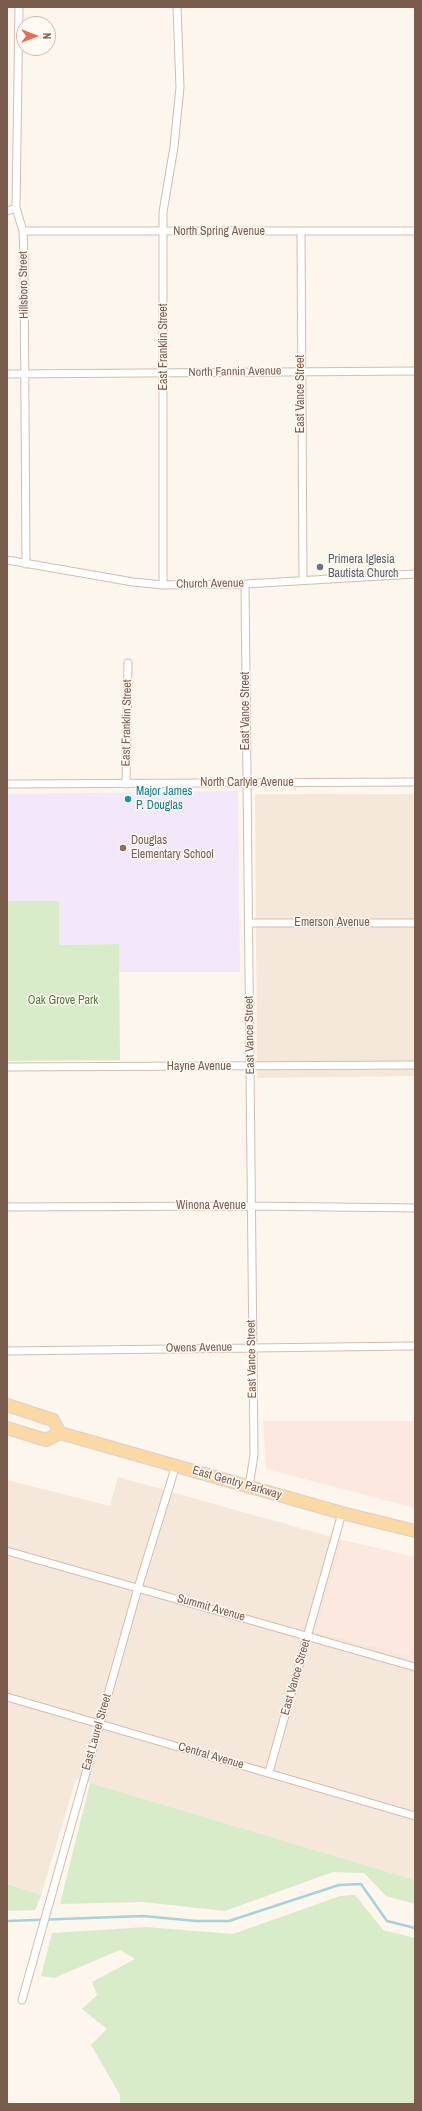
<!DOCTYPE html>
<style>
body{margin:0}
#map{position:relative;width:422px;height:2111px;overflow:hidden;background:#fdf6ec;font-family:"Archivo Narrow",sans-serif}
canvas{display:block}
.frame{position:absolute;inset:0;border:8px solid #7a5c4d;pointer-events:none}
.north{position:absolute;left:16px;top:16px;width:40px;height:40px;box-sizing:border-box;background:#fffaf3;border:1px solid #cabbb1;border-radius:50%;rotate:90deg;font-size:11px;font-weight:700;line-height:16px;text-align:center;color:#7a5c4d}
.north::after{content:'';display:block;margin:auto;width:14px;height:18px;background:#e76f51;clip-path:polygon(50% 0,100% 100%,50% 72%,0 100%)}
</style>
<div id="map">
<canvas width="422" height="2111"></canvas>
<div class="frame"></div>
<div class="north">N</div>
</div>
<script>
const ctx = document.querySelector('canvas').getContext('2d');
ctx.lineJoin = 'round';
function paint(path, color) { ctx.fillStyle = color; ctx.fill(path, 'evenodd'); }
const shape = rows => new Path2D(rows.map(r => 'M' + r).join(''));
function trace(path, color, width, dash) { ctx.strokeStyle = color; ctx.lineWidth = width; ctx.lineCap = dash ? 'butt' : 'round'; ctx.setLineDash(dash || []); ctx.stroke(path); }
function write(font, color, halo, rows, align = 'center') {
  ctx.font = font + ' "Archivo Narrow",sans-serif'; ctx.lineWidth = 3; ctx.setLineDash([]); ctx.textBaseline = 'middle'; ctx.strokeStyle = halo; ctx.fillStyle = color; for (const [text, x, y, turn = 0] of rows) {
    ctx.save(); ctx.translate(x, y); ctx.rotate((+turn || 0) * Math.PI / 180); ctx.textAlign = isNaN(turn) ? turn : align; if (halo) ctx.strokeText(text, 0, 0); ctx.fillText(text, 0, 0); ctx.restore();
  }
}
paint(shape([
 [255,794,415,794,415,1076,257,1078],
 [118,1477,343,1540,316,1632,415,1657,415,1880,76,1779,41,1895,7,1884,7,1480,110,1506]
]), '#f5e8da');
paint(shape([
 [263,1421,415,1421,415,1508,266,1469],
 [343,1540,415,1557,415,1657,316,1632]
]), '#fde8e0');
paint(shape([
 [238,791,240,972,119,972,119,944,59,945,58,901,7,901,7,794]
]), '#f3e8fa');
paint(shape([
 [7,901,59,901,59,945,119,944,120,1060,7,1061],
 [90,1783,415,1880,415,1904,386,1896,364,1873,333,1872,225,1911,142,1902,60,1904],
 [7,1884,41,1895,35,1910,7,1911],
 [355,1895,383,1930,415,1938,415,2104,120,2104,120,2095,91,2045,107,2029,82,2009,97,1995,92,1982,135,1959,120,1950,54,1978,41,1976,52,1933,146,1927,233,1934,340,1896]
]), '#d8ecc9');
trace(shape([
 [7,1921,143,1916,196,1921,229,1921,339,1885,361,1884,387,1921,415,1928]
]), '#a5d3da', 2.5);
const minor = shape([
 [19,7,16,208,23,231,24,258,26,564],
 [7,211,16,208],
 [23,231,415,231],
 [301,232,303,580],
 [7,374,415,371],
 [7,560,133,582,163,585,245,584,415,574],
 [245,584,254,1455,249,1486],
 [163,585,163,212,174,147,180,87,177,7],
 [7,784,415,782],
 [126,784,128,663],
 [249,923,415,923],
 [7,1067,415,1065],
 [7,1207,250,1206,415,1208],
 [7,1351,415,1346],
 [7,1551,415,1667],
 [7,1697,415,1816],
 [269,1772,342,1513],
 [22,2000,138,1588,176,1465]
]);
const primary = shape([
 [7,1405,53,1420,60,1433],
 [7,1428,46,1440,60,1433,342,1513,415,1531]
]);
trace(minor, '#d1beb0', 9);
trace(primary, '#dad1cd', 14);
trace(minor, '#fff', 7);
trace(primary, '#fbd9a5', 12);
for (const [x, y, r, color] of [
 [320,567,4,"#6b7280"],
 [128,799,4,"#0f9aa8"],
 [123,848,4,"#8d6e63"]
]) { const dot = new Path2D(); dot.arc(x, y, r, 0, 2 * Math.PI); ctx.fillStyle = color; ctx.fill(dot); trace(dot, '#fffaf3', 1.5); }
write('12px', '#7a5c4d', '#fffaf3', [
 ["North Spring Avenue",219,232],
 ["Hillsboro Street",24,285,-91],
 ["East Franklin Street",164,347,-90],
 ["North Fannin Avenue",235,372,-1],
 ["East Vance Street",301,394,-90],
 ["Church Avenue",210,584,-1],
 ["East Vance Street",246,711,-90],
 ["East Franklin Street",127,723,-89],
 ["North Carlyle Avenue",247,783],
 ["Emerson Avenue",332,923],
 ["East Vance Street",250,1035,-91],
 ["Hayne Avenue",199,1067],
 ["Winona Avenue",211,1206],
 ["Owens Avenue",199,1348,-1],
 ["East Vance Street",252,1359,-91],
 ["East Gentry Parkway",237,1483,16],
 ["Summit Avenue",211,1608,16],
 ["East Vance Street",296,1677,-74],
 ["East Laurel Street",97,1732,-74],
 ["Central Avenue",211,1756,16]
]);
write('12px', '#5b616d', '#fffaf3', [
 ["Primera Iglesia",328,560],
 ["Bautista Church",328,574]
], 'left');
write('12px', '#0d838f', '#fffaf3', [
 ["Major James",136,792],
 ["P. Douglas",136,806]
], 'left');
write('12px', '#785e54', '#fffaf3', [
 ["Douglas",131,841],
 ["Elementary School",131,855]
], 'left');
write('12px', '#537a41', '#fffaf3', [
 ["Oak Grove Park",63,1001]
]);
</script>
